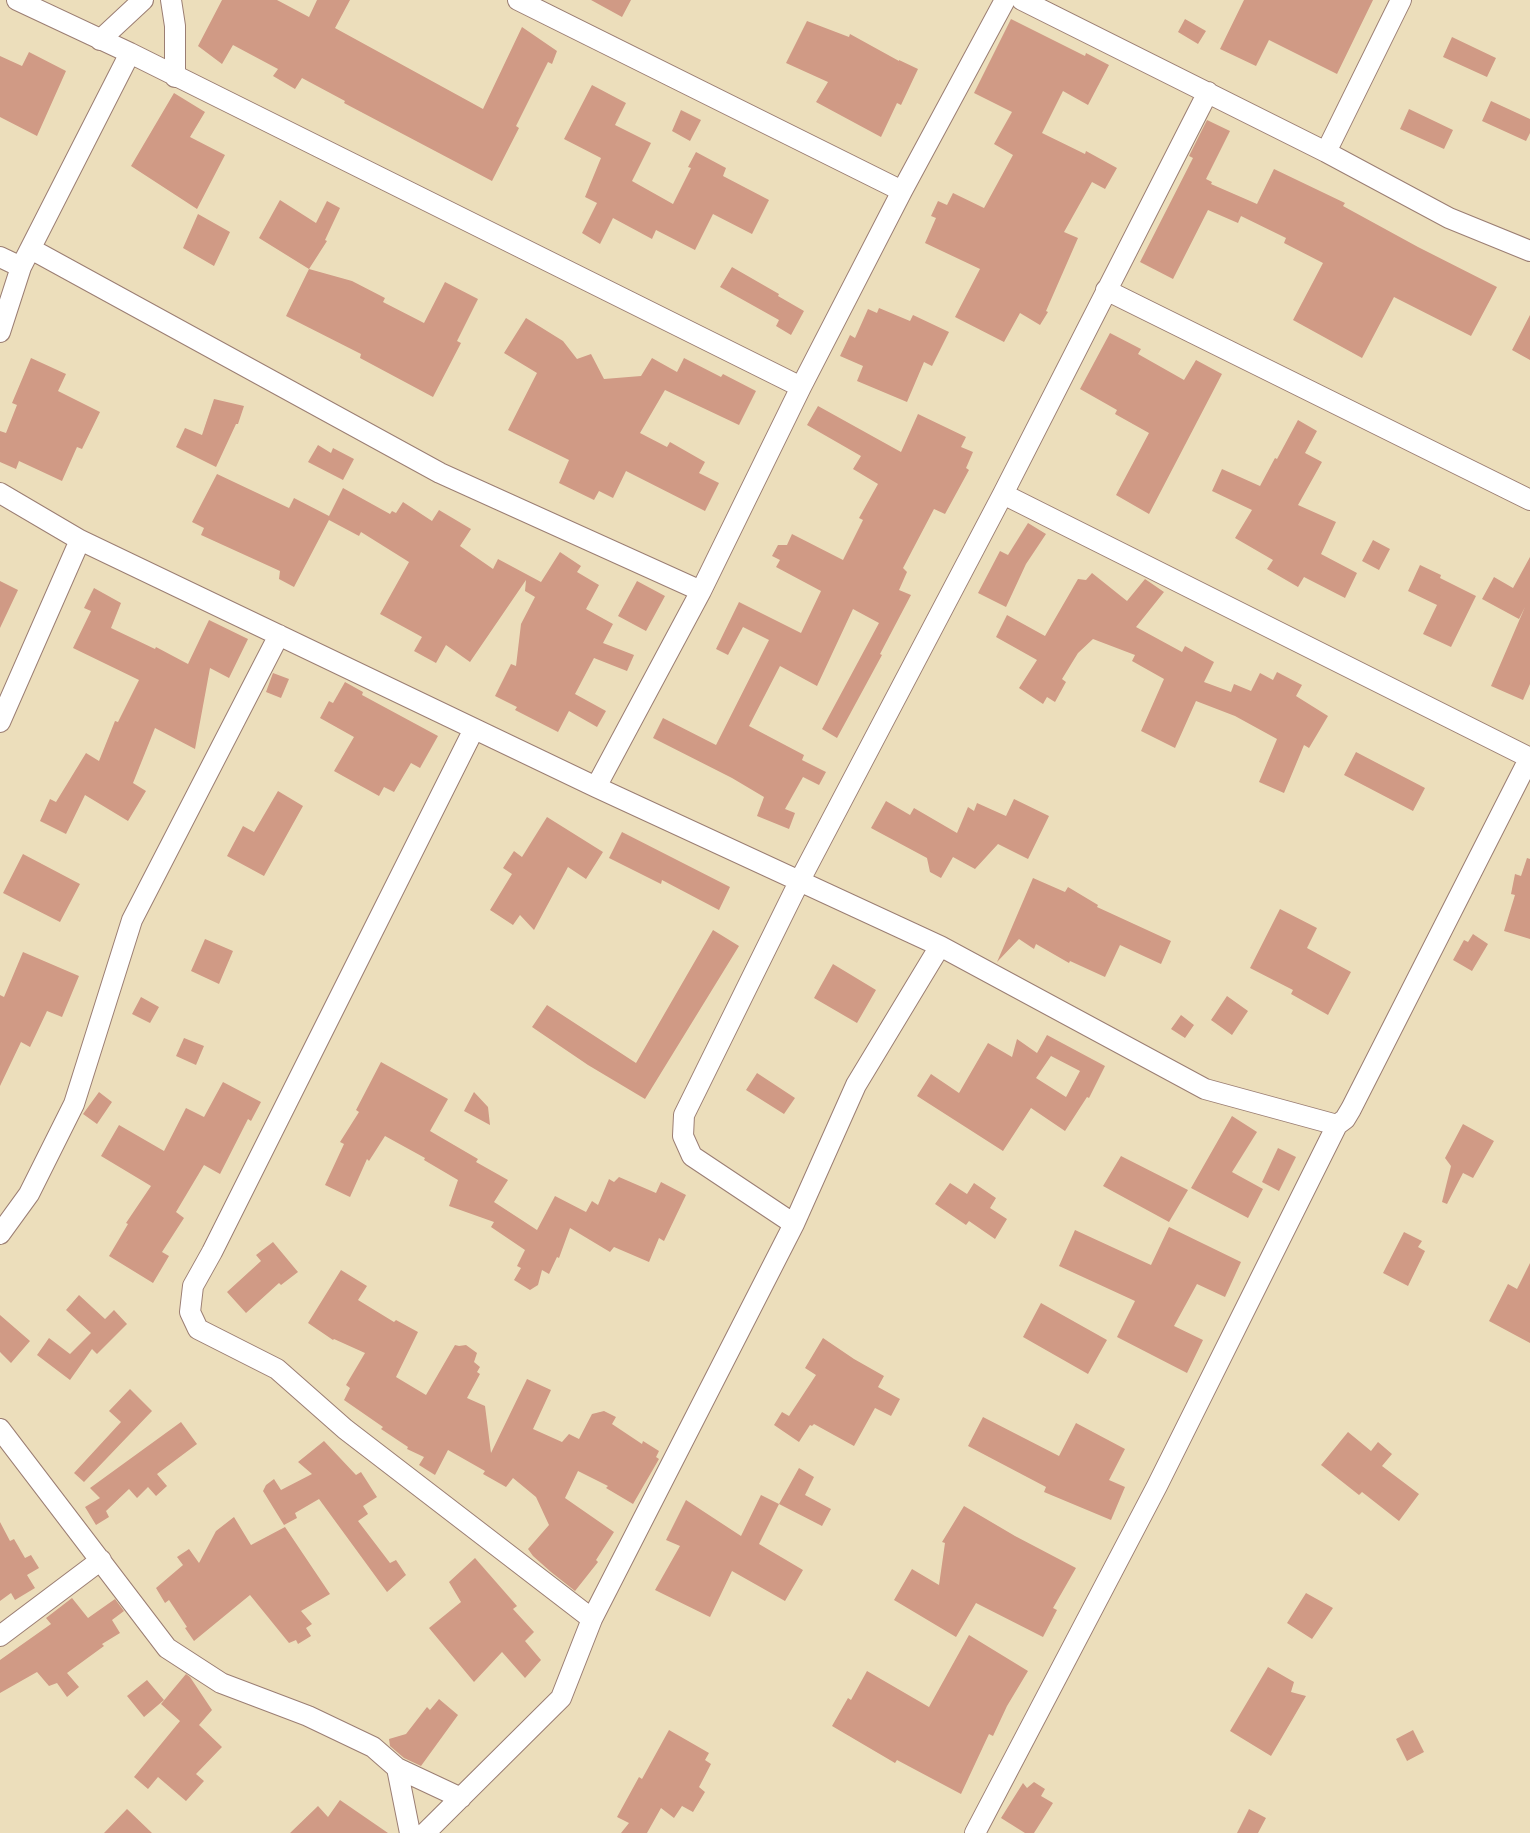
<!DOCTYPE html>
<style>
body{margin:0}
canvas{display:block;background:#ecdebb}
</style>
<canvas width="1530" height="1833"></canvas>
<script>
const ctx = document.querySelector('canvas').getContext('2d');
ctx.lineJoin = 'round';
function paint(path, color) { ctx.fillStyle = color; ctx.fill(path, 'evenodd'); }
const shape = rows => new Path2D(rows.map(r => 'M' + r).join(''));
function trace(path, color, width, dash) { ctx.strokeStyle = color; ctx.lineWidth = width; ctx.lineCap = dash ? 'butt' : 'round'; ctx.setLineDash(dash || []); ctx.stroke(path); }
paint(shape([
 [222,0,277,0,309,17,317,0,350,0,335,28,483,109,522,27,557,51,552,64,548,62,516,126,519,128,492,181,344,103,345,101,302,78,295,89,273,76,278,69,233,45,222,64,198,46],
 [591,0,631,0,622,17],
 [1244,0,1373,0,1337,74,1269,40,1256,66,1220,49],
 [1011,19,1085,56,1086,53,1109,65,1088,105,1063,91,1042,133,1085,154,1086,151,1117,168,1105,189,1092,182,1064,232,1078,238,1046,311,1048,312,1040,325,1020,313,1004,342,955,317,980,269,925,243,936,218,931,216,938,201,947,205,953,193,984,208,1013,155,994,144,1012,112,974,93],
 [1185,19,1206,31,1198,44,1178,32],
 [807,21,849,37,850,34,899,61,899,60,918,69,901,105,897,103,881,137,816,102,828,82,786,63],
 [1452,37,1496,58,1487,77,1443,57],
 [29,52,66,71,37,136,0,117,0,56,22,66],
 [592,85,626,103,615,125,651,143,632,181,673,204,691,168,688,167,696,152,726,168,723,176,769,200,752,234,713,214,695,250,656,230,652,239,613,218,600,244,582,233,597,203,585,197,601,158,564,139],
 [174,93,205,112,190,137,225,155,197,209,131,166],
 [1491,101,1530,119,1530,133,1526,141,1482,121],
 [1409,109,1453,130,1444,149,1400,129],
 [681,110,701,120,690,141,672,131],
 [1207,120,1230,131,1206,179,1212,182,1211,184,1257,204,1274,169,1345,203,1343,206,1418,247,1497,287,1471,336,1394,297,1362,358,1293,320,1323,263,1284,243,1286,238,1241,216,1238,223,1208,210,1173,279,1140,262,1193,158,1189,156],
 [280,200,316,223,327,201,340,208,325,240,327,241,309,269,259,238],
 [198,214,230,232,214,266,183,248],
 [732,267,779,294,778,296,804,311,791,335,776,326,779,320,720,287],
 [309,269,352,281,385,298,383,302,424,323,445,282,478,299,457,341,461,343,433,397,360,358,361,354,286,316],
 [879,308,910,321,913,315,949,332,932,366,924,362,907,402,857,381,863,366,840,356,850,335,855,338,868,309,877,313],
 [1530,315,1530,360,1512,350],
 [526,318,563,341,577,359,591,354,604,379,641,376,652,358,677,372,684,358,721,377,723,374,756,391,739,425,665,390,640,433,667,447,670,442,705,462,699,473,719,483,705,511,626,471,613,498,599,491,594,500,559,483,569,460,508,430,537,373,504,353],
 [1110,333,1141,349,1138,354,1184,380,1196,360,1222,374,1149,514,1116,495,1149,433,1115,414,1117,410,1080,389],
 [31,358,66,374,58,391,100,412,82,449,77,447,62,481,19,461,16,469,0,462,0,431,6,433,17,405,12,403],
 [214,399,244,406,238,424,236,424,216,467,176,447,185,428,202,435],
 [818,406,901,452,918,414,966,437,961,447,973,452,966,468,969,470,945,514,934,509,903,568,907,572,899,590,911,595,880,654,882,655,837,738,822,729,879,623,853,609,817,686,780,666,749,726,804,755,802,760,826,772,819,785,803,777,785,809,795,813,789,829,757,816,764,797,732,778,653,738,663,718,716,745,769,640,743,627,728,655,716,649,739,602,801,633,821,591,776,567,780,560,772,556,778,545,787,545,792,534,843,560,863,520,859,518,878,484,853,469,861,456,807,425],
 [1298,420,1317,431,1305,453,1322,462,1298,505,1336,522,1321,554,1357,573,1345,598,1304,577,1298,587,1267,569,1273,560,1235,538,1252,510,1212,491,1222,469,1260,486,1275,458,1277,459],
 [318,445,331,453,333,448,354,459,343,480,308,462],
 [217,474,289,508,294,498,329,516,343,488,390,514,392,511,396,513,403,502,432,521,439,510,471,529,460,546,493,569,498,559,541,582,560,552,581,566,577,572,599,585,586,609,613,624,603,643,634,655,627,671,594,658,575,694,606,711,597,727,569,711,558,732,515,710,517,707,495,696,511,664,516,666,521,624,535,597,525,591,526,580,470,662,446,645,436,663,414,651,422,637,380,614,409,562,361,532,359,536,329,520,294,587,279,579,280,571,201,535,204,528,192,522],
 [1028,523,1046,534,1026,564,1006,607,978,593,1000,551,1008,555],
 [1373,540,1390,549,1379,570,1362,561],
 [1530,557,1530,684,1523,700,1491,686,1525,607,1519,619,1482,599,1494,577,1513,588],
 [1420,565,1441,575,1440,578,1476,596,1451,647,1423,634,1437,605,1408,591],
 [1092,573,1127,601,1145,579,1164,592,1136,627,1182,652,1185,646,1214,662,1204,682,1231,692,1234,684,1251,691,1260,673,1273,680,1277,672,1302,685,1296,696,1328,716,1309,748,1304,745,1284,793,1259,782,1277,739,1235,716,1196,701,1175,748,1141,731,1164,679,1132,661,1135,655,1093,639,1078,653,1062,679,1066,682,1055,702,1047,697,1043,704,1019,688,1037,660,996,637,1007,615,1045,636,1078,579,1086,580],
 [0,581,18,590,0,628],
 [637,581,665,596,646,631,618,616],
 [94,588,121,603,111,628,155,649,156,647,188,664,209,620,248,639,229,678,210,668,195,749,155,728,133,783,146,791,128,821,85,795,66,834,40,821,50,799,56,802,86,753,99,761,115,721,118,722,139,680,73,648,91,611,84,608],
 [273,673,289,679,281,698,266,692],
 [345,682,363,692,362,695,438,736,420,768,411,763,394,792,384,787,379,796,334,771,354,737,320,718,329,701,333,703],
 [1356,752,1425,788,1413,811,1344,775],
 [278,791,303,806,264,876,227,856,243,826,254,832],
 [1014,799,1049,816,1028,859,998,844,975,869,953,857,941,878,930,872,927,858,871,828,886,801,910,815,914,808,957,833,968,807,974,811,977,803,1006,816],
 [547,817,603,852,586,879,568,867,534,930,520,915,513,925,490,910,512,874,503,868,514,851,522,857],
 [622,832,730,887,719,910,662,880,661,884,609,858],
 [23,854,80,884,60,922,3,893],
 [1527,858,1530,859,1530,939,1504,931,1515,895,1511,894,1515,874,1521,876],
 [1033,878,1065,892,1068,887,1098,905,1097,907,1171,941,1161,964,1120,945,1105,977,1070,961,1069,963,1036,944,1034,949,1019,939,997,962],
 [1280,909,1317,928,1307,948,1351,972,1328,1015,1291,994,1293,990,1250,968],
 [713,930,739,946,645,1099,588,1065,532,1027,547,1005,636,1063],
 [1473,934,1488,944,1472,971,1453,960,1464,940,1468,942],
 [205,939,233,951,219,984,191,971],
 [23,952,79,976,62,1017,47,1011,30,1047,21,1042,0,1086,0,995,4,997],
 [833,964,876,990,857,1023,814,998],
 [1227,996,1248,1011,1232,1035,1211,1020],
 [141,997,159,1007,150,1023,132,1014],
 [1181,1015,1194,1025,1185,1038,1171,1029],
 [1047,1035,1105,1066,1089,1098,1087,1097,1065,1131,1031,1108,1003,1151,917,1096,931,1074,959,1093,988,1043,1012,1057,1017,1039,1037,1053],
 [1051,1056,1080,1071,1066,1097,1036,1078],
 [184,1038,204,1046,196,1065,176,1056],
 [381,1062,448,1099,430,1131,478,1159,476,1162,508,1180,494,1202,537,1230,555,1196,586,1212,592,1201,598,1205,609,1179,614,1182,619,1177,656,1193,661,1182,686,1195,664,1241,659,1238,649,1262,614,1247,610,1252,570,1228,559,1258,557,1257,549,1274,542,1270,538,1285,530,1290,514,1280,521,1268,517,1266,525,1250,491,1227,494,1222,449,1206,458,1180,424,1160,425,1158,385,1136,369,1161,367,1159,350,1197,325,1185,344,1144,340,1142,359,1112,356,1110],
 [757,1073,795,1098,784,1114,746,1090],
 [223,1082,261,1102,251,1121,248,1119,220,1174,204,1165,176,1212,184,1218,162,1252,169,1256,153,1283,109,1256,128,1224,126,1223,151,1186,101,1156,119,1125,164,1151,186,1108,204,1117],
 [99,1092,112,1102,97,1124,83,1114],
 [474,1092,488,1107,490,1125,464,1111],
 [1232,1116,1257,1132,1232,1172,1263,1189,1248,1218,1191,1188],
 [1463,1124,1494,1141,1473,1178,1463,1173,1447,1204,1442,1202,1451,1166,1445,1158],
 [1278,1148,1296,1157,1279,1191,1262,1182],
 [1121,1156,1188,1190,1169,1222,1103,1186],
 [950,1183,967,1194,974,1183,996,1198,990,1208,1007,1219,995,1239,969,1221,966,1225,935,1204],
 [1169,1227,1241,1262,1225,1297,1197,1284,1174,1326,1203,1340,1187,1373,1117,1337,1135,1301,1059,1266,1075,1230,1151,1265],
 [1404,1232,1422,1241,1418,1247,1425,1251,1408,1286,1383,1273],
 [273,1242,298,1272,281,1285,279,1283,246,1313,227,1292,261,1261,256,1255],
 [1530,1263,1530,1343,1489,1321,1508,1284,1517,1289],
 [341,1270,367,1286,358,1300,394,1322,396,1320,418,1332,396,1377,426,1395,455,1345,459,1346,466,1345,477,1353,474,1362,480,1367,477,1372,480,1374,467,1398,485,1406,491,1453,527,1379,551,1390,533,1429,562,1442,569,1434,579,1439,592,1414,604,1411,616,1417,612,1424,642,1444,643,1441,659,1451,656,1457,659,1459,633,1504,606,1488,608,1486,578,1471,565,1498,614,1532,596,1560,598,1562,575,1591,551,1572,533,1556,528,1549,549,1525,536,1497,513,1478,506,1487,483,1474,485,1471,448,1450,435,1475,419,1465,424,1457,407,1449,408,1447,381,1429,383,1427,344,1400,350,1388,346,1385,365,1353,334,1339,333,1340,308,1323],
 [79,1295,105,1319,114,1310,127,1324,97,1354,92,1349,70,1380,37,1355,49,1338,70,1354,91,1333,66,1310],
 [1041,1303,1107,1340,1088,1374,1023,1337],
 [0,1315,30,1341,11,1363,0,1352],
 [823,1338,854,1359,884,1376,878,1387,900,1399,891,1416,875,1408,854,1446,814,1424,812,1426,810,1425,799,1442,774,1425,782,1412,789,1416,816,1375,805,1368],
 [130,1389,152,1411,84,1482,74,1473,121,1422,109,1411],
 [983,1417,1059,1456,1076,1423,1125,1449,1109,1480,1125,1487,1111,1520,1044,1492,1046,1487,968,1446],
 [181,1422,197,1444,157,1474,167,1486,156,1496,148,1487,137,1498,129,1489,106,1511,109,1517,96,1525,85,1507,100,1498,90,1488],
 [1348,1432,1371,1451,1378,1442,1392,1454,1382,1466,1419,1494,1399,1521,1362,1492,1359,1495,1321,1465],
 [324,1441,356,1475,361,1472,377,1497,363,1506,368,1514,358,1521,390,1563,396,1560,406,1575,387,1592,319,1499,295,1513,297,1518,284,1525,263,1491,266,1485,274,1479,281,1490,312,1474,298,1462],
 [799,1468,814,1477,805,1495,831,1509,822,1526,779,1504],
 [761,1495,779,1504,759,1544,803,1570,785,1601,732,1571,710,1617,655,1590,680,1546,666,1540,686,1500,741,1536],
 [964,1506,1015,1536,1076,1568,1053,1608,1057,1610,1043,1637,976,1603,956,1637,894,1600,912,1569,939,1585,945,1543,942,1542],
 [234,1517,251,1545,285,1527,330,1594,301,1611,312,1624,306,1628,311,1636,298,1644,296,1640,289,1643,250,1595,194,1641,185,1628,187,1627,169,1600,165,1603,156,1588,183,1565,177,1557,189,1549,199,1563,216,1531],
 [0,1522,10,1541,14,1539,25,1558,31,1555,39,1568,27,1575,35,1588,15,1600,11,1593,0,1601],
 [475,1558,517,1606,513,1609,534,1632,525,1641,541,1660,525,1678,502,1652,474,1682,429,1628,461,1602,449,1582],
 [1306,1593,1333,1608,1312,1639,1287,1623],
 [72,1598,88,1618,115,1599,124,1611,112,1620,120,1633,102,1644,104,1646,67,1673,79,1687,67,1697,57,1683,49,1686,37,1672,0,1693,0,1660,51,1624,46,1618],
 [969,1635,1028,1671,1007,1706,993,1736,989,1734,961,1794,897,1760,895,1763,832,1726,848,1698,851,1700,867,1671,929,1707],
 [1268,1667,1294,1682,1291,1692,1306,1696,1271,1756,1230,1731],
 [186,1674,190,1677,212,1710,199,1725,222,1747,196,1774,204,1781,186,1801,158,1777,148,1789,134,1777,180,1721,161,1704],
 [147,1680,164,1700,144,1717,127,1696],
 [439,1699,458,1715,421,1766,404,1758,390,1746,389,1739,406,1734,427,1707,430,1710],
 [669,1730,709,1753,705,1760,711,1764,699,1787,705,1792,693,1812,682,1806,674,1818,661,1808,647,1833,621,1833,629,1823,617,1817,639,1777,642,1779],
 [1413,1730,1424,1752,1407,1761,1396,1739],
 [1034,1782,1045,1789,1041,1796,1053,1803,1034,1833,1025,1833,1001,1818,1023,1783,1027,1788],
 [340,1800,388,1833,290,1833,318,1806,328,1817],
 [127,1809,152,1833,104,1833],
 [1249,1809,1266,1818,1258,1833,1237,1833]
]), '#d09a85');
const minor = shape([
 [17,0,130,53,801,387],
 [171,0,175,26,175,77],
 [518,0,902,191],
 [1022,0,1326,152,1449,218,1530,251],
 [100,40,143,0],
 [1326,152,1401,0],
 [31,249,440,473,701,591],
 [0,257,21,267],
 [1106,290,1530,500],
 [0,332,21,267,130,53],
 [0,493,80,540,596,787,940,946],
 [1003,494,1530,758],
 [0,722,80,540],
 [474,729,212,1252,193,1286,190,1312,198,1329,277,1369,345,1429,592,1619],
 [596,787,701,591,801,387,902,191,1005,0],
 [794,1224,692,1156,683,1136,684,1115,800,880,1003,494,1208,92],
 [0,1234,29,1194,74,1104,132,920,279,635],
 [0,1429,167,1648,221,1683,308,1716,373,1747,397,1768,461,1798],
 [0,1636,101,1560],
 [397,1768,410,1833],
 [425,1833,561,1698,592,1619,794,1224,856,1085,940,946,1205,1089,1337,1125,1345,1119,1351,1109,1530,757],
 [975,1833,1157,1486,1337,1125]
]);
trace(minor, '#9b7e73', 22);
trace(minor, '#fff', 20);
</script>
